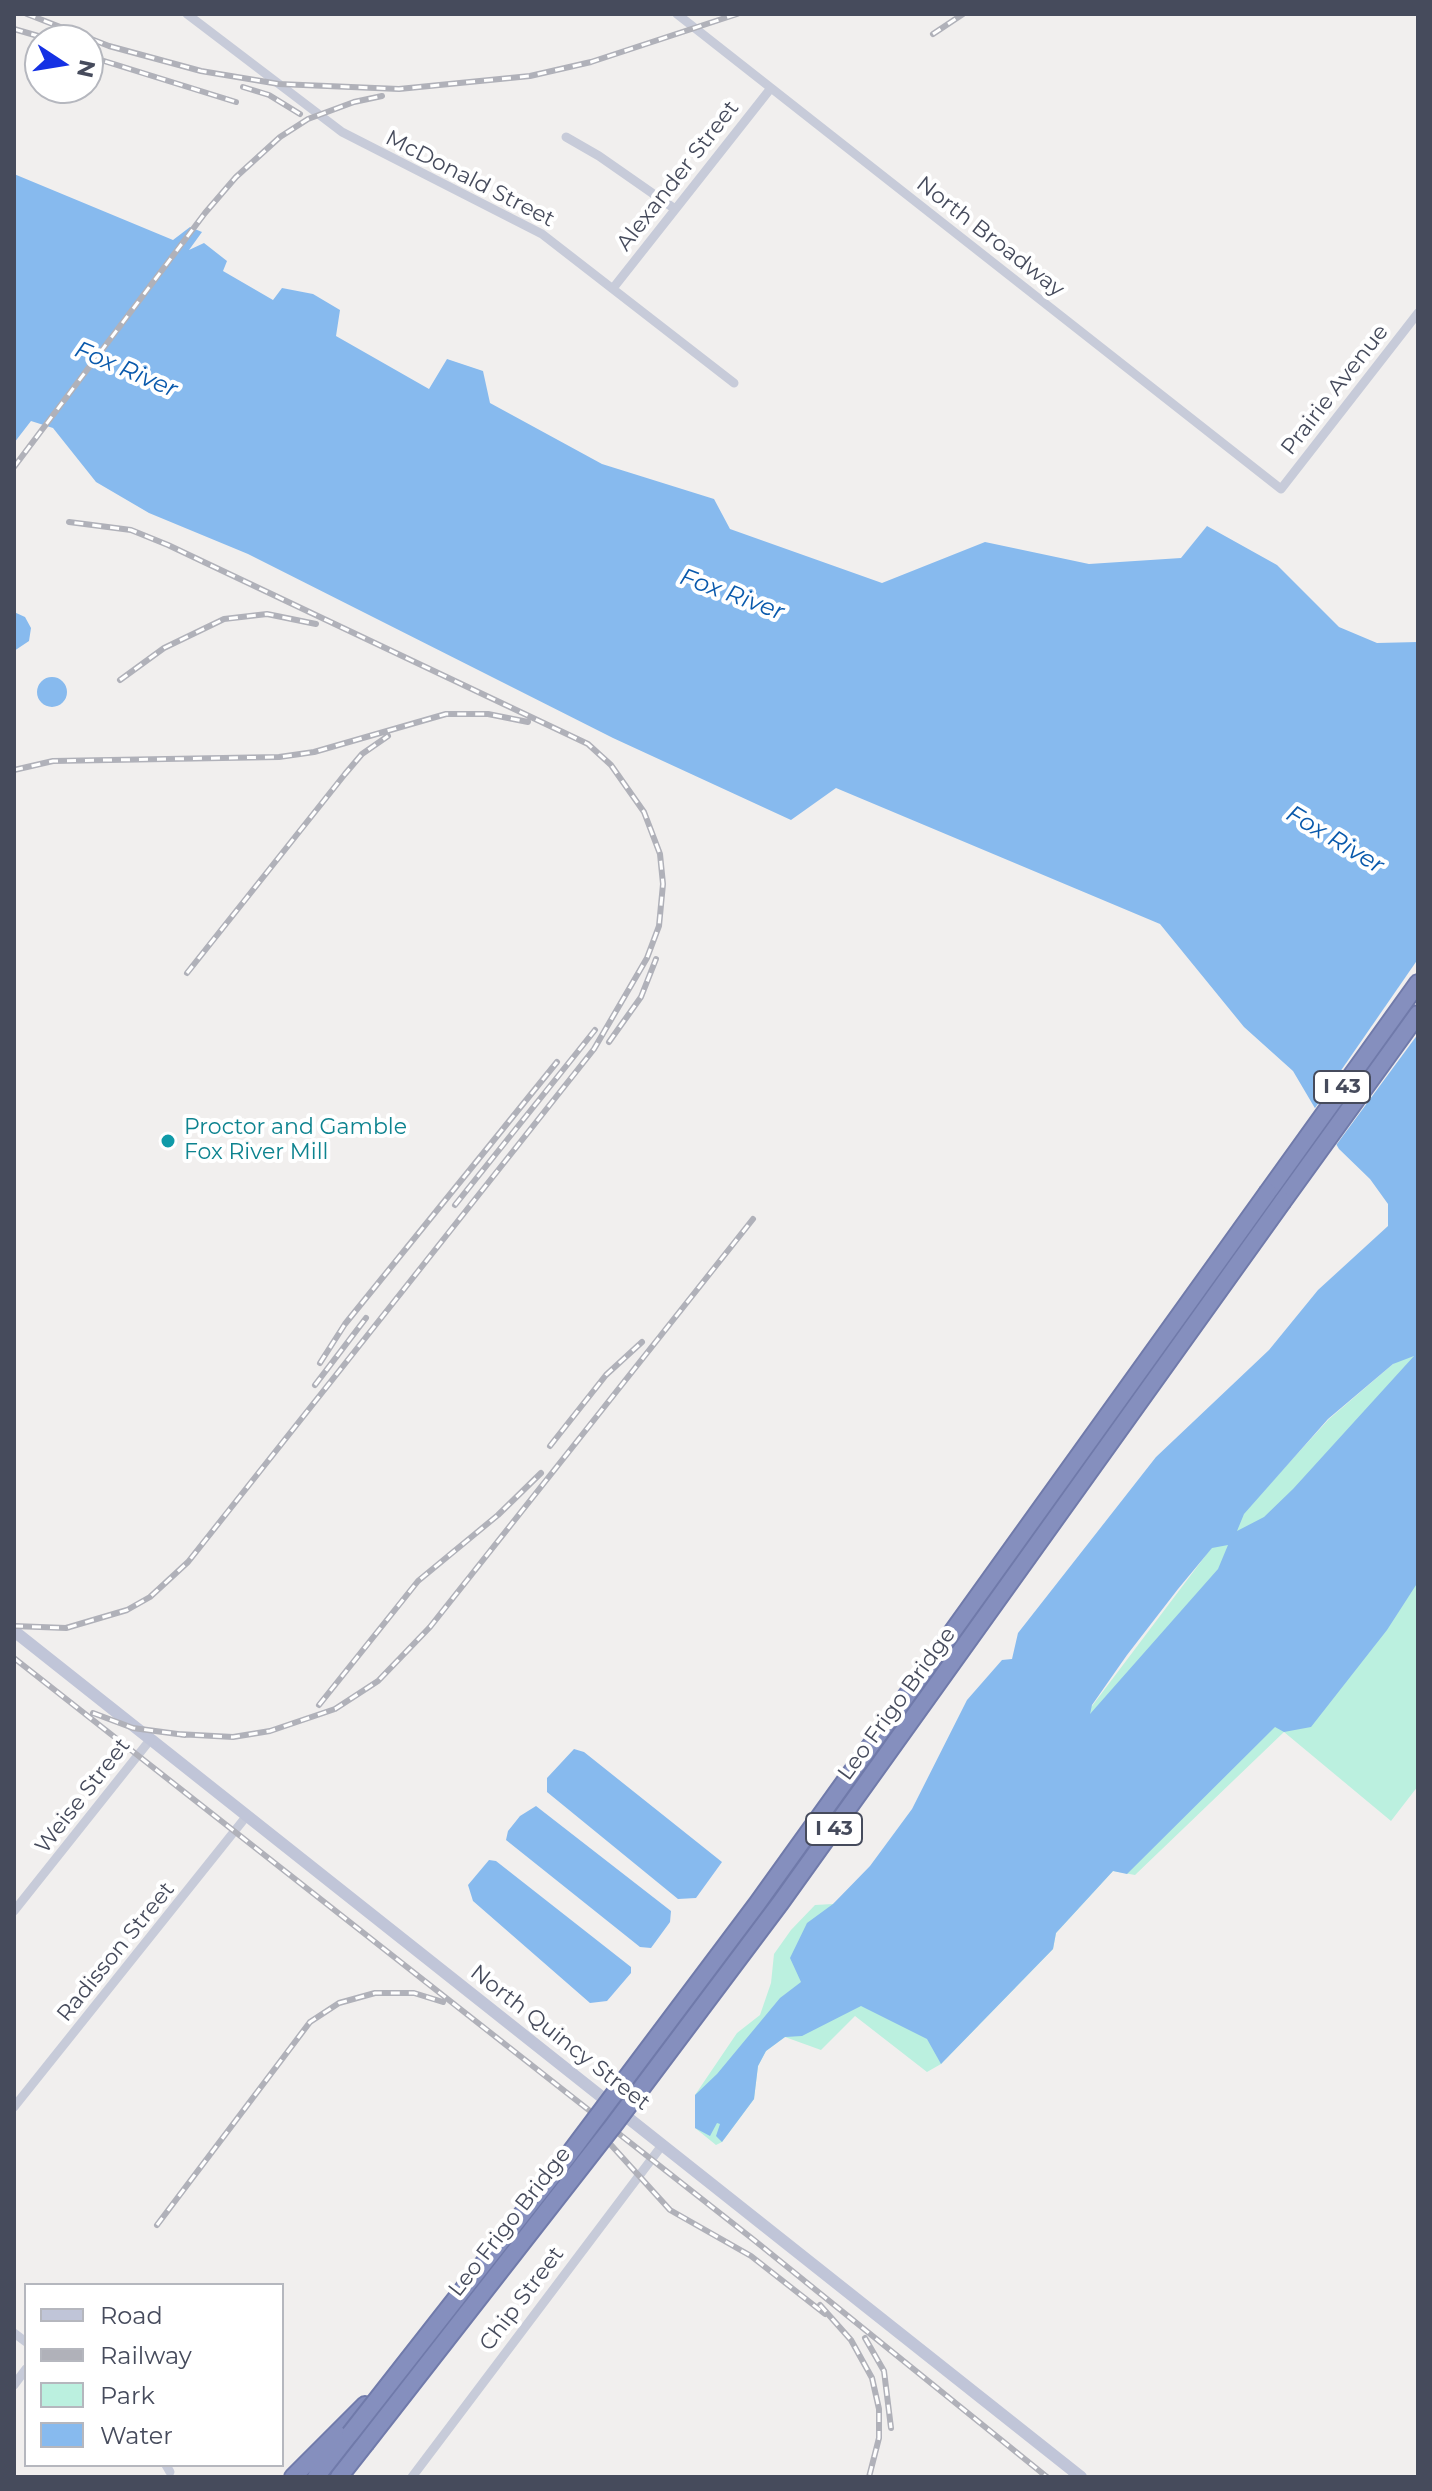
<!DOCTYPE html>
<style>
body{margin:0}
#map{position:relative;width:1432px;height:2491px;overflow:hidden;background:#f1efee;font-family:Montserrat,sans-serif}
canvas{display:block}
.frame{position:absolute;inset:0;border:16px solid #464b5c;pointer-events:none}
.legend{position:absolute;left:24px;top:2283px;width:260px;height:184px;box-sizing:border-box;background:#fff;border:2px solid #b5b7be;margin:0;padding:10px 14px;list-style:none;font-size:24px;color:#464b5c}
.legend li{display:flex;align-items:center;gap:16px;height:40px}
.legend b{width:40px;border:2px solid #b5b7be}
.north{position:absolute;left:24px;top:24px;width:80px;height:80px;box-sizing:border-box;background:#fff;border:2px solid #b5b7be;border-radius:50%;rotate:102deg;font-size:22px;font-weight:700;line-height:32px;text-align:center;color:#464b5c}
.north::after{content:'';display:block;margin:auto;width:28px;height:36px;background:#1531e4;clip-path:polygon(50% 0,100% 100%,50% 72%,0 100%)}
</style>
<div id="map">
<canvas width="1432" height="2491"></canvas>
<div class="frame"></div>
<ul class="legend">
<li><b style="height:10px;background:#c0c5d8"></b>Road</li>
<li><b style="height:10px;background:#b0b1b9"></b>Railway</li>
<li><b style="height:22px;background:#bbf0df"></b>Park</li>
<li><b style="height:22px;background:#87baee"></b>Water</li>
</ul>
<div class="north">N</div>
</div>
<script>
const ctx = document.querySelector('canvas').getContext('2d');
ctx.lineJoin = 'round';
function paint(path, color) { ctx.fillStyle = color; ctx.fill(path, 'evenodd'); }
const shape = rows => new Path2D(rows.map(r => 'M' + r).join(''));
function trace(path, color, width, dash) { ctx.strokeStyle = color; ctx.lineWidth = width; ctx.lineCap = dash ? 'butt' : 'round'; ctx.setLineDash(dash || []); ctx.stroke(path); }
function write(font, color, halo, rows, align = 'center') {
  ctx.font = font + ' Montserrat,sans-serif'; ctx.lineWidth = 8; ctx.setLineDash([]); ctx.textBaseline = 'middle'; ctx.strokeStyle = halo; ctx.fillStyle = color; for (const [text, x, y, turn = 0] of rows) {
    ctx.save(); ctx.translate(x, y); ctx.rotate((+turn || 0) * Math.PI / 180); ctx.textAlign = isNaN(turn) ? turn : align; if (halo) ctx.strokeText(text, 0, 0); ctx.fillText(text, 0, 0); ctx.restore();
  }
}
paint(shape([
 [1418,1324,1418,1786,1391,1821,1284,1732,1135,1875,1113,1871,1056,1933,1053,1949,941,2064,927,2072,855,2016,821,2050,785,2037,766,2051,758,2066,754,2099,722,2142,716,2145,695,2128,695,2095,737,2033,760,2015,771,1983,774,1954,791,1930,815,1905,833,1904,1092,1706,1212,1547,1329,1419,1393,1364]
]), '#bbf0df');
paint(shape([
 [14,174,173,240,190,227,202,232,189,250,204,243,227,261,223,271,273,300,282,288,313,294,340,310,336,336,429,389,447,359,483,371,490,403,602,464,714,499,730,529,882,583,985,542,1089,564,1181,558,1207,526,1277,565,1339,627,1377,643,1418,642,1418,1582,1387,1630,1311,1727,1284,1732,1275,1727,1127,1874,1113,1871,1056,1933,1053,1949,941,2064,927,2039,861,2006,802,2036,785,2037,766,2051,758,2066,754,2099,722,2142,716,2136,720,2124,717,2123,710,2136,695,2128,695,2095,717,2074,780,1998,801,1982,790,1958,807,1923,833,1904,870,1866,912,1809,967,1700,1002,1660,1012,1659,1018,1633,1156,1457,1269,1350,1318,1290,1388,1226,1388,1204,1370,1179,1339,1149,1293,1071,1244,1027,1160,924,836,788,791,820,613,738,248,554,149,513,96,482,53,428,31,421,14,443],
 [1414,1356,1293,1489,1264,1517,1237,1531,1244,1514,1328,1419,1393,1364],
 [1228,1545,1218,1569,1090,1714,1092,1705,1127,1655,1178,1589,1212,1548],
 [14,612,25,617,31,628,29,641,14,651],
 '37 692a15 15 0 1 1 30 0a15 15 0 1 1-30 0Z',
 [574,1749,584,1752,722,1862,696,1898,678,1899,547,1792,547,1778],
 [536,1806,671,1911,670,1922,651,1948,640,1947,506,1840,508,1831,520,1816],
 [489,1860,496,1861,631,1967,631,1973,607,2001,590,2003,473,1901,468,1885]
]), '#87baee');
paint(shape([
 [1418,959,1418,1034,1334,1148,1313,1111]
]), '#f1efee');
const highway = shape([
 [1268,1192,1418,983],
 [1283,1201,1418,1014],
 [293,2477,365,2405],
 [316,2477,349,2435],
 [339,2477,365,2444]
]);
trace(highway, '#707aaa', 20);
trace(shape([
 [187,14,342,132,542,234,734,383],
 [677,14,1281,489,1418,313],
 [566,137,599,156,675,209],
 [614,287,771,88],
 [14,1911,150,1740],
 [14,2107,245,1818],
 [14,2333,26,2342],
 [14,2385,26,2369],
 [166,2465,170,2472],
 [412,2477,663,2144]
]), '#c7cbd9', 9);
trace(shape([
 [14,1631,1081,2477]
]), '#c0c5d8', 12);
trace(highway, '#858fbe', 16);
const rail = shape([
 [27,14,109,46,201,71,279,84,399,89,530,76,591,62,737,14],
 [14,29,52,40],
 [933,34,963,14],
 [88,56,236,102],
 [243,87,269,95,300,114],
 [14,467,205,213,236,177,280,137,308,119,354,102,382,96],
 [120,680,164,648,224,619,267,614,316,624],
 [14,770,53,761,279,757,314,752,446,714,488,714,528,722],
 [187,973,345,774,362,754,388,736],
 [609,1042,641,997,656,959],
 [455,1205,595,1030],
 [320,1363,345,1324,557,1062],
 [315,1385,366,1318],
 [550,1446,606,1375,642,1342],
 [14,1626,66,1628,127,1610,150,1597,188,1562,594,1049,647,958,659,926,663,884,660,854,644,812,611,765,588,744,168,545,131,530,69,522],
 [14,1658,754,2240,1047,2477],
 [319,1705,418,1581,498,1515,541,1473],
 [93,1713,133,1728,185,1735],
 [177,1734,233,1737,270,1731,335,1709,378,1681,430,1627,753,1219],
 [592,2124,670,2210,751,2256,825,2314],
 [157,2225,310,2022,339,2003,375,1993,414,1993,443,2002],
 [820,2305,851,2340,872,2378,879,2409,879,2438,869,2477],
 [865,2338,884,2371,891,2428]
]);
trace(rail, '#b0b1b9', 6);
trace(rail, '#fff', 3, [9]);
const highwayBridge = shape([
 [350,2434,567,2157,757,1904,1268,1192],
 [365,2444,613,2126,781,1902,1283,1201]
]);
trace(highwayBridge, '#707aaa', 20, []);
trace(highwayBridge, '#858fbe', 16);
for (const [x, y, r, color] of [
 [168,1141,8,"#0f9aa8"]
]) { const dot = new Path2D(); dot.arc(x, y, r, 0, 2 * Math.PI); ctx.fillStyle = color; ctx.fill(dot); trace(dot, '#fff', 3); }
for (const [x, y, w] of [
 [1342,1087,56],
 [834,1829,56]
]) { const box = new Path2D(); box.roundRect(x - w / 2, y - 16, w, 32, 6); ctx.fillStyle = '#fff'; ctx.fill(box); trace(box, '#464b5c', 2); }
write('bold 20px', '#464b5c', null, [
 ["I 43",1342,1087],
 ["I 43",834,1829]
]);
write('22px', '#464b5c', '#fff', [
 ["Alexander Street",678,176,-52],
 ["McDonald Street",470,179,27],
 ["North Broadway",990,237,38],
 ["Prairie Avenue",1335,390,-52],
 ["Leo Frigo Bridge",897,1704,-54],
 ["Weise Street",83,1796,-52],
 ["Radisson Street",116,1952,-51],
 ["North Quincy Street",560,2038,38],
 ["Leo Frigo Bridge",510,2222,-52],
 ["Chip Street",522,2299,-53]
]);
write('22px', '#0d838f', '#fff', [
 ["Proctor and Gamble",184,1128],
 ["Fox River Mill",184,1153]
], 'left');
write('italic 24px', '#0959ac', '#fff', [
 ["Fox River",126,370,23],
 ["Fox River",732,595,20],
 ["Fox River",1335,840,31]
]);
</script>
